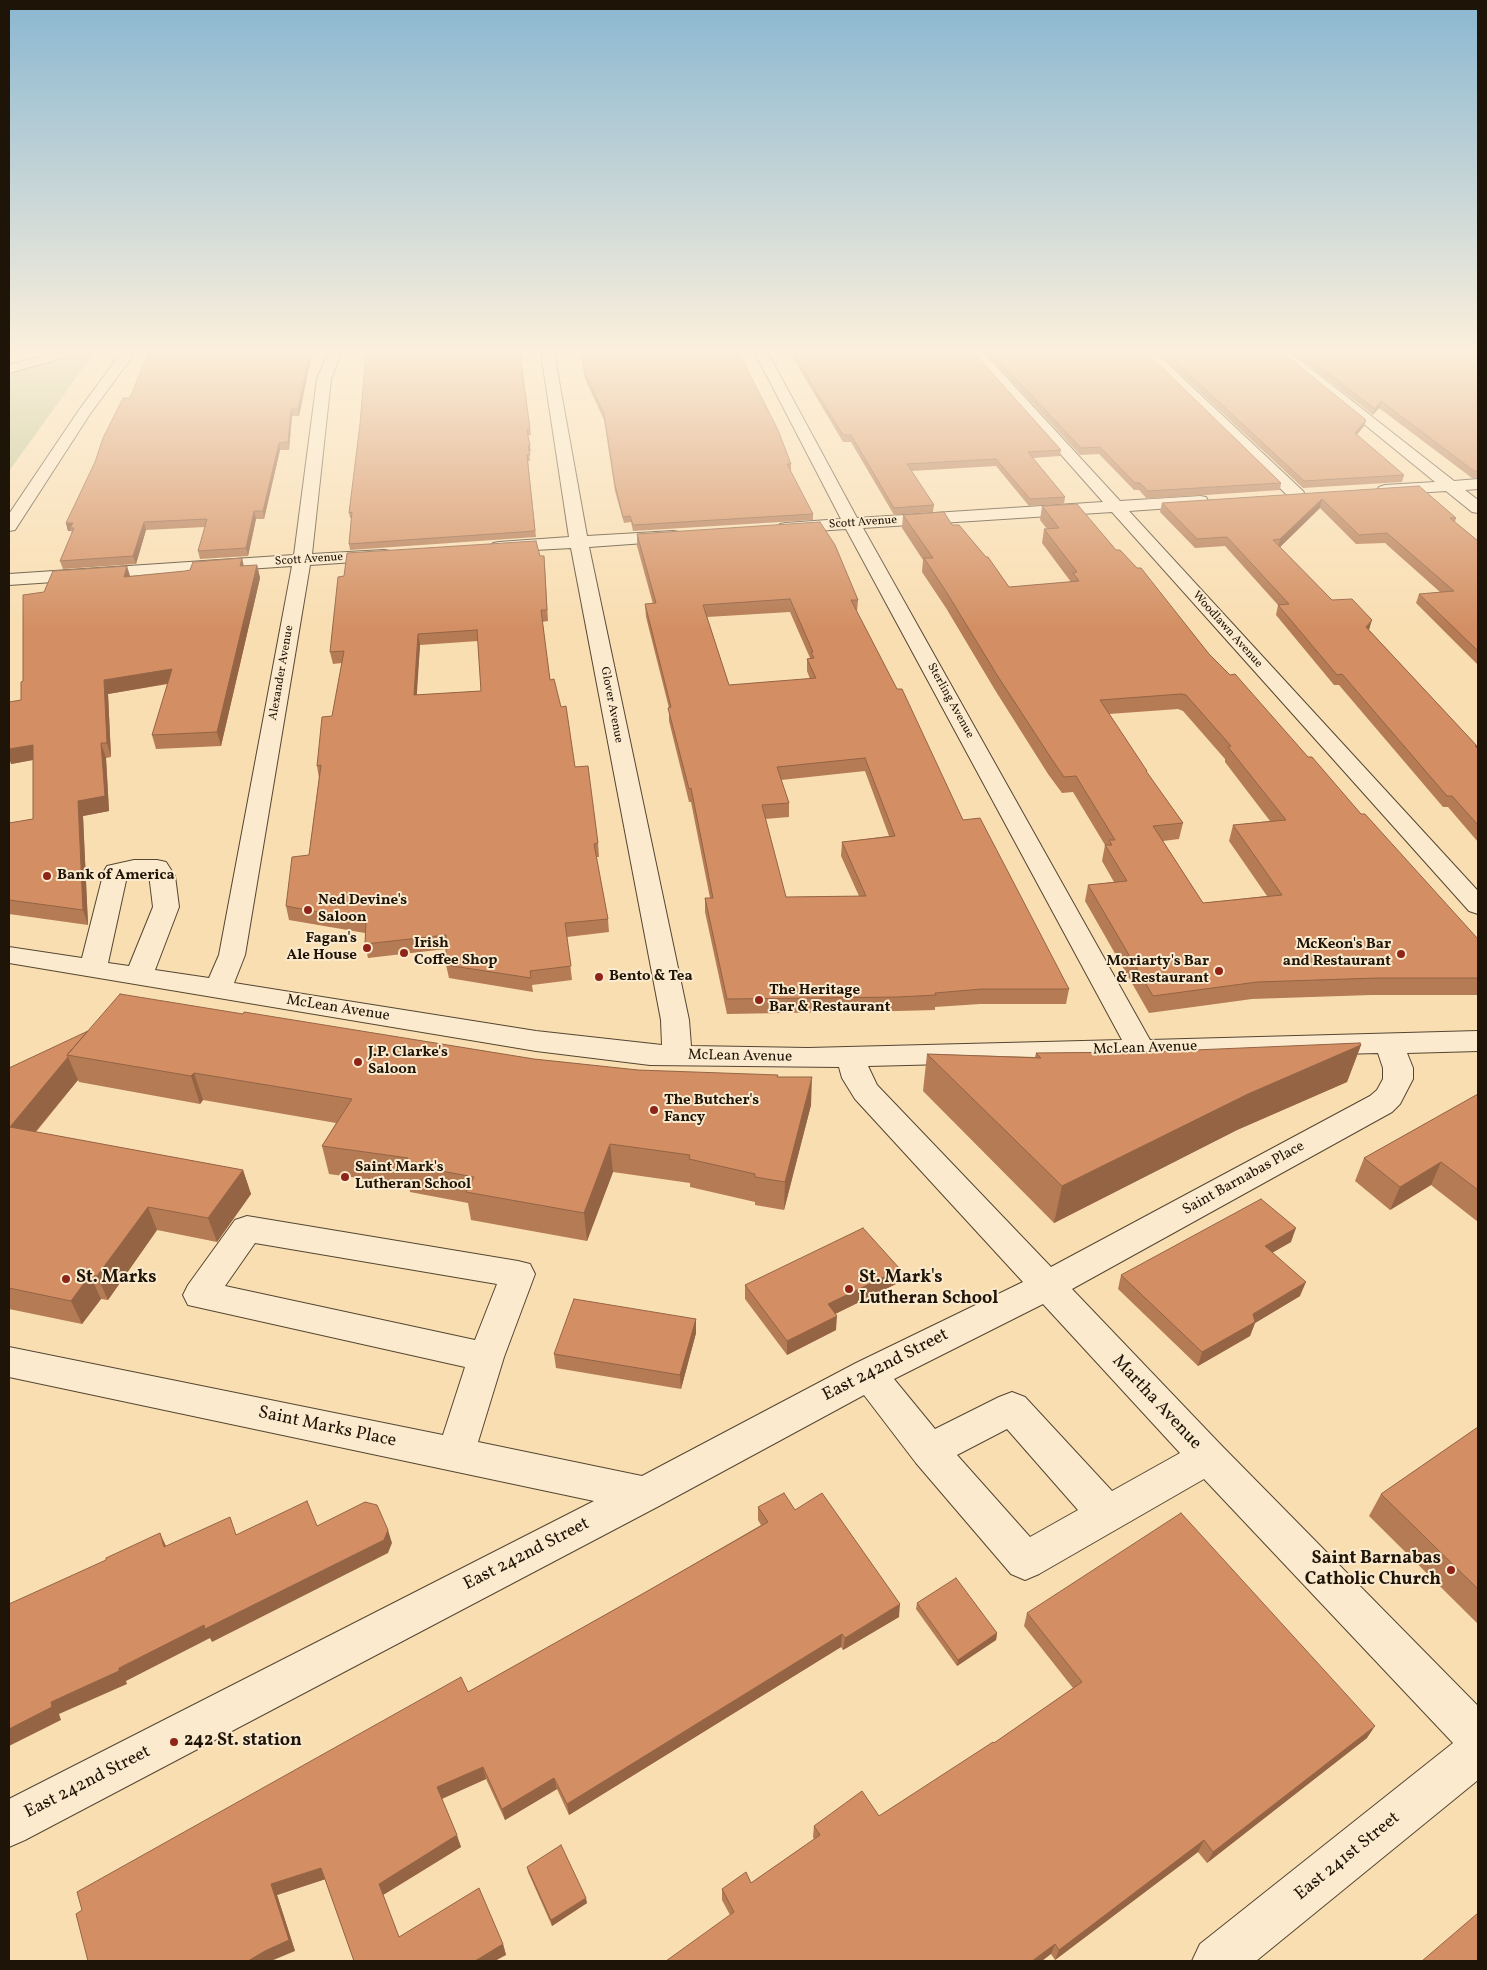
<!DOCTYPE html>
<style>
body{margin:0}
#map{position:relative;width:1487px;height:1970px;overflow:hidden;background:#f9deb2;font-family:Vollkorn,serif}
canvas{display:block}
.frame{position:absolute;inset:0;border:10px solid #1e1408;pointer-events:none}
</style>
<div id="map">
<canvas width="1487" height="1970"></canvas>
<div class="frame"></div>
</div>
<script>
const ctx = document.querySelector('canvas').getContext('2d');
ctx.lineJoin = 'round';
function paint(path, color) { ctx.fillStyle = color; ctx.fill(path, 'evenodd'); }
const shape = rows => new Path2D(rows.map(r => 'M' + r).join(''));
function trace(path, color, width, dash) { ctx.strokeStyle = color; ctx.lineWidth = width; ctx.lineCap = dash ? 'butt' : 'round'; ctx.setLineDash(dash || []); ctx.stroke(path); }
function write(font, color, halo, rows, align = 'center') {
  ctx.font = font + ' Vollkorn,serif'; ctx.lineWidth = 4; ctx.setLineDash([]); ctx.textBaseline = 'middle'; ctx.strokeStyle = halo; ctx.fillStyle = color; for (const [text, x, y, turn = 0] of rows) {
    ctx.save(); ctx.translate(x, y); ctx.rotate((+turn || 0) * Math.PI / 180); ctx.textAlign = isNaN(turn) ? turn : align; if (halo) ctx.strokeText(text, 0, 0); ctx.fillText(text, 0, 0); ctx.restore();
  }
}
paint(shape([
 [75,353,94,353,9,471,9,371,45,359]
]), '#b9c290');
const minor = shape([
 [52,353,72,353,70,356,9,373,9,365,52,353],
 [121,353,135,353,90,414,15,530,9,531,9,514,79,410,121,353],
 [328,353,341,353,331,379,312,554,384,550,390,551,393,555,390,559,384,560,310,565,245,955,234,983,536,1031,662,1045,661,1020,571,548,499,552,493,551,490,547,493,543,499,542,569,537,541,353,554,353,587,536,673,531,679,532,682,536,679,540,673,541,589,547,689,1020,691,1046,808,1048,1122,1040,846,529,786,533,780,532,777,528,780,524,786,523,841,519,755,353,768,353,857,518,1103,502,971,353,984,353,1120,501,1200,496,1206,497,1208,501,1206,505,1200,506,1129,511,1478,891,1478,914,1469,911,1112,512,863,528,1150,1040,1478,1031,1478,1051,1407,1053,1413,1068,1413,1079,1400,1104,1392,1112,1072,1289,1221,1445,1478,1706,1478,1780,1256,1961,1192,1961,1200,1944,1453,1743,1204,1479,1039,1574,1025,1580,1011,1574,916,1463,864,1395,659,1506,25,1840,9,1847,9,1799,594,1501,9,1377,9,1347,443,1435,465,1367,188,1305,183,1295,188,1285,235,1220,247,1216,518,1261,530,1264,535,1274,504,1357,478,1442,642,1476,856,1363,1023,1282,855,1099,842,1078,839,1067,650,1065,536,1051,9,963,9,947,82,958,104,871,107,866,134,860,157,860,166,862,175,876,179,907,155,970,209,978,219,955,292,566,9,585,9,574,294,555,317,379,328,353],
 [134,874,149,874,153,907,129,966,108,963,127,876,134,874],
 [1378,1053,1383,1068,1383,1079,1377,1090,1370,1096,1051,1267,877,1085,868,1066,1378,1053],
 [255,1243,497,1284,475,1340,225,1286,255,1243],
 [1043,1304,1180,1453,1112,1491,1025,1397,1012,1392,999,1397,935,1429,894,1379,1043,1304],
 [1007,1429,1078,1510,1030,1537,957,1455,1007,1429],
 [1143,353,1156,353,1303,491,1305,495,1303,499,1291,499,1143,353],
 [1277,353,1291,353,1454,481,1478,479,1478,489,1465,490,1478,500,1478,513,1472,512,1446,491,1385,495,1379,493,1377,490,1379,487,1385,485,1435,482,1277,353]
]);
trace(minor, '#554632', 2);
paint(minor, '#fbeacd');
paint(shape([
 [312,353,299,416,292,416,289,450,280,450,264,519,256,519,248,556,200,559,198,551,205,527,146,530,136,564,63,569,60,561,72,533,71,531,68,531,66,523,130,398],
 [520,353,531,435,528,435,531,451,529,452,530,461,528,461,536,537,350,550,349,544,351,518,350,518,349,513],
 [580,353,739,353,791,464,791,470,790,470,813,514,813,520,633,531,631,522,624,523,615,491,604,420,585,379],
 [790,353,974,353,1061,450,1060,456,1033,458,1065,497,1064,504,1029,506,996,466,911,471,934,505,933,512,894,515,851,442,843,442],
 [986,353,1147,353,1281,483,1280,490,1147,499,1139,490,1134,490,1099,454,1080,455],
 [1158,353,1283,353,1366,420,1364,426,1357,435,1404,475,1402,482,1303,488],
 [1293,353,1478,353,1478,478,1472,478,1379,408,1373,415],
 [1419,486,1456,518,1455,522,1478,541,1478,665,1416,603,1419,594,1440,592,1385,543,1356,544,1320,508,1280,547,1332,600,1369,630,1477,746,1477,747,1478,749,1478,842,1448,807,1443,807,1339,685,1334,685,1276,615,1278,605,1225,546,1195,548,1160,512,1162,503],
 [1042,506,1116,550,1209,654,1361,814,1478,939,1478,995,1371,995,1252,999,1149,1013,1085,901,1088,885,1114,882,1102,861,1105,845,1073,792,1062,793,1048,774,995,690,946,608,922,572,923,560,902,528,903,515,952,525,1009,587,1071,582,1042,543,1044,529,1047,529,1040,520],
 [1178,709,1183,711,1225,759,1225,762,1270,821,1233,825,1229,841,1267,896,1203,903,1163,841,1179,839,1183,823,1147,773,1109,714],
 [637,534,858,600,857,612,963,820,1069,989,1066,1004,980,1004,935,1007,935,1010,897,1011,727,1014,705,912,705,898,710,898,691,802,689,802,669,721,669,708,646,617,645,604,653,604,637,546],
 [790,612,810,658,807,659,807,671,810,679,729,685,707,617],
 [865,771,889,836,842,842,841,856,859,896,786,897,765,819,789,817,789,803,781,780],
 [540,556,544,556,545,567,548,621,542,622,550,680,575,767,598,843,599,857,596,857,608,919,609,932,567,937,572,980,532,985,533,992,449,978,446,965,446,949,368,958,365,944,365,933,289,920,286,906,309,855,319,778,317,766,332,716,342,663,333,664,330,652],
 [478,641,481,691,416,695,420,645],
 [257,565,260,578,221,746,156,749,152,735,168,684,108,694,111,757,106,758,109,811,83,816,88,925,9,914,9,823,33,819,33,760,11,764,21,700,23,681,44,592,130,576],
 [243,1014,534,1059,638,1070,778,1077,811,1105,784,1210,755,1205,755,1202,690,1187,690,1183,613,1172,587,1241,471,1220,468,1203,410,1192,409,1185,329,1174,322,1146,336,1123,203,1100,200,1104,79,1082,78,1080,36,1132,243,1170,251,1194,217,1242,157,1230,108,1300,101,1299,82,1324,9,1309,9,1068],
 [1361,1045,1347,1082,1237,1130,1054,1223,923,1091,927,1054,1035,1057,1036,1053,1147,1052],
 [1478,1094,1478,1222,1431,1185,1390,1210,1355,1181,1364,1158],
 [1291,1242,1272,1252,1300,1296,1255,1323,1250,1336,1198,1366,1118,1289,1121,1275],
 [898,1283,835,1314,836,1330,787,1355,745,1299,745,1285],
 [696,1319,696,1333,681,1389,556,1368,554,1354],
 [1478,1427,1478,1624,1369,1516,1381,1494],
 [758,1507,795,1510,899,1617,843,1650,841,1647,569,1815,557,1789,505,1820,486,1779,442,1799,461,1847,383,1895,399,1937,503,1944,506,1955,354,1961,325,1879,277,1895,295,1951,88,1961,468,1692,644,1593,761,1525,758,1520],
 [917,1603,997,1633,996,1640,957,1666,916,1609],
 [1027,1613,1367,1738,1207,1863,1198,1852,1055,1960,1051,1954,730,1915,722,1900,722,1889,751,1883,814,1839,813,1837,814,1826,879,1816,994,1743,1073,1688,1024,1626],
 [527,1867,587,1903,552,1926,528,1872]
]), '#b57b55');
paint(shape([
 [310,353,312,353,299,416,298,409],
 [1381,401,1379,408,1373,415,1375,409],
 [291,409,292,416,289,450,288,442],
 [1366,420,1364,426,1353,439,1355,433],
 [279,443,280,450,264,519,263,511],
 [1322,499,1320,508,1278,549,1280,539],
 [254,511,256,519,248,556,246,548],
 [144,522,146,530,136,564,133,556],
 [66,523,73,523,70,528,71,531,68,531],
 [242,558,245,571,240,566],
 [257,565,260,578,221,746,217,732],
 [127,566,131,579,124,577],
 [1372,620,1369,630,1366,627],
 [418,634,420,645,416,708,414,695],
 [172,669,176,682,108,694,111,757,107,743,104,680],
 [101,743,106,758,109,811,83,816,88,925,83,910,78,801],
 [33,745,38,759,11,764,9,758,9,749],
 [1361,1045,1347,1082,1237,1130,1054,1223,1062,1186,1248,1094],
 [68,1057,78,1080,20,1150,10,1127],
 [194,1073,203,1100,200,1104,191,1076],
 [812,1077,811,1105,784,1210,785,1182],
 [610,1144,613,1172,587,1241,584,1213],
 [1441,1162,1431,1185,1390,1210,1400,1187],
 [243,1170,251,1194,217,1242,208,1218],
 [148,1207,157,1230,108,1300,97,1276],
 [1296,1228,1291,1242,1260,1260,1265,1246],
 [900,1269,898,1283,827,1318,828,1304],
 [90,1275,101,1299,82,1324,71,1301],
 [1306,1282,1300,1296,1255,1323,1250,1336,1198,1366,1202,1352,1253,1314],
 [837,1316,836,1330,787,1355,787,1341],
 [696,1319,696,1333,681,1389,680,1375],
 [388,1530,392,1543,388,1553,212,1642,210,1638,126,1681,127,1684,59,1714,61,1720,9,1746,9,1729,51,1702,119,1668],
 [160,1533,166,1546,164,1547],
 [900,1604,899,1617,843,1650,845,1638],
 [997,1633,996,1640,957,1666,958,1660],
 [842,1634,841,1647,569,1815,567,1804],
 [1375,1726,1367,1738,1207,1863,1213,1852],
 [483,1767,486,1779,441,1799,437,1787],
 [554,1778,557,1789,505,1820,502,1809],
 [457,1835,461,1847,383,1895,403,1948,379,1884],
 [1204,1840,1198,1852,1055,1960,1059,1950],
 [321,1868,326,1879,277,1895,295,1951,271,1961,248,1961,271,1884],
 [586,1898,587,1903,552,1926,551,1920],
 [503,1944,506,1955,495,1961,475,1961],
 [1055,1944,1051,1954,1042,1961,1032,1961]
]), '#946445');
const building = shape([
 [148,353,310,353,298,409,291,409,288,442,279,443,263,511,254,511,246,548,198,551,207,519,144,522,133,556,60,561,74,528,70,528,73,523,66,523,95,462,103,438,123,398,130,398,148,353],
 [366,353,520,353,530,429,527,430,530,446,528,446,530,455,527,455,535,531,349,544,352,512,349,513,360,424,366,353],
 [581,353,739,353,778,430,791,464,787,464,813,514,633,525,630,516,623,517,615,485,604,414,585,373,581,353],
 [793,353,974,353,1061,450,1028,452,1065,497,1030,499,996,459,907,464,934,505,894,508,851,435,843,435,793,353],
 [992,353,1147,353,1281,483,1148,491,1140,483,1135,483,1100,447,1081,448,992,353],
 [1166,353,1283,353,1366,420,1355,433,1404,475,1304,481,1166,353],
 [1302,353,1478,353,1478,471,1474,471,1381,401,1375,409,1302,353],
 [1419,486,1456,518,1450,518,1478,541,1478,651,1419,594,1454,591,1387,533,1359,535,1322,499,1280,539,1273,540,1332,600,1352,599,1372,620,1366,627,1477,746,1475,746,1478,749,1478,825,1452,796,1447,796,1342,674,1337,675,1278,605,1289,604,1227,537,1197,539,1162,503,1419,486],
 [1077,504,1116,550,1120,550,1137,568,1141,568,1209,654,1230,675,1235,674,1308,757,1312,757,1361,814,1365,814,1478,939,1478,978,1377,978,1257,982,1153,996,1088,885,1127,881,1105,845,1112,845,1109,840,1115,840,1076,776,1064,777,1051,758,997,675,947,593,924,558,933,558,903,515,944,512,952,525,959,525,986,557,988,557,1009,587,1079,581,1073,573,1077,572,1044,529,1059,528,1042,506,1077,504],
 [1181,694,1186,695,1231,746,1228,747,1286,820,1233,825,1282,895,1203,903,1153,826,1183,823,1146,771,1147,771,1100,700,1181,694],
 [820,522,835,545,858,600,851,600,897,689,902,689,963,820,980,818,1069,989,982,989,935,993,936,995,898,997,727,999,705,898,713,898,691,788,689,789,668,708,671,707,645,604,656,603,637,534,820,522],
 [790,599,813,652,811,652,814,658,807,659,816,678,729,685,703,605,790,599],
 [865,758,895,836,842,842,866,896,786,897,762,805,789,803,777,767,865,758],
 [536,541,540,556,544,556,547,610,541,610,550,680,554,679,561,707,566,706,575,767,588,766,598,843,594,844,608,919,565,923,571,966,530,971,531,978,446,965,446,935,365,944,366,921,286,906,292,857,309,855,321,765,317,766,322,717,332,716,344,651,330,652,338,577,344,576,347,553,536,541],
 [477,630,481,691,414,695,418,634,477,630],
 [242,558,240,566,257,565,217,732,152,735,172,669,104,680,107,743,101,743,105,796,78,801,83,910,9,900,9,823,33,819,33,745,9,749,9,702,21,700,21,682,23,681,23,595,44,592,53,571,127,566,124,577,185,571,190,570,193,562,242,558],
 [120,994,243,1014,244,1012,534,1059,638,1070,778,1075,777,1077,812,1077,785,1182,755,1177,755,1174,689,1159,690,1155,610,1144,584,1213,466,1192,474,1177,404,1164,408,1158,322,1146,352,1099,194,1073,191,1076,67,1055,120,994],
 [88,1031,67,1055,68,1057,10,1127,243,1170,208,1218,148,1207,97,1276,90,1275,71,1301,9,1288,9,1068,88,1031],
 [1360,1043,1361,1045,1248,1094,1062,1186,927,1054,1041,1058,1036,1053,1147,1052,1360,1043],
 [1478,1094,1478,1190,1441,1162,1400,1187,1364,1158,1478,1094],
 [1261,1199,1296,1228,1265,1246,1306,1282,1253,1314,1255,1322,1202,1352,1121,1275,1261,1199],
 [863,1228,900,1269,828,1304,837,1316,787,1341,745,1285,863,1228],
 [574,1299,696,1319,680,1375,554,1354,574,1299],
 [1478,1427,1478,1589,1381,1494,1478,1427],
 [784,1493,795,1510,822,1493,900,1604,845,1638,842,1634,567,1804,554,1778,502,1809,483,1767,437,1787,457,1835,379,1884,399,1937,479,1888,503,1944,475,1961,354,1961,321,1868,271,1884,289,1940,265,1951,248,1961,88,1961,76,1914,82,1910,77,1892,461,1677,468,1692,644,1593,768,1522,758,1507,784,1493],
 [307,1501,317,1526,365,1502,377,1505,388,1530,384,1540,205,1629,204,1625,119,1668,119,1671,51,1702,52,1707,9,1729,9,1604,106,1560,106,1558,160,1533,164,1547,230,1517,236,1535,307,1501],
 [1181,1513,1375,1726,1213,1852,1204,1840,1059,1950,1055,1944,1032,1961,666,1961,734,1912,722,1889,746,1872,751,1883,820,1835,814,1826,862,1791,879,1816,993,1742,994,1743,1082,1682,1027,1613,1181,1513],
 [956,1578,997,1633,958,1660,917,1603,956,1578],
 [561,1845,586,1898,551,1920,527,1867,561,1845],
 [1478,1913,1478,1961,1422,1961,1478,1913]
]);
paint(building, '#d38f63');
trace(building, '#946445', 1);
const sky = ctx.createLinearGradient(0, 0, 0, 628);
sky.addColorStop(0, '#8ab7d1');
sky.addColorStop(0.56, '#fcf0dc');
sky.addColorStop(1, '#fcf0dc00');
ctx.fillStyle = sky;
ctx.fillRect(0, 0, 1487, 628);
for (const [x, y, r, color] of [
 [47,876,5,"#8f2418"],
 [308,910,5,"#8f2418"],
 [367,948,5,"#8f2418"],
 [404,953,5,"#8f2418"],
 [1401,954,5,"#8f2418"],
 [1219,971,5,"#8f2418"],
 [599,977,5,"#8f2418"],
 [759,1000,5,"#8f2418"],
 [358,1062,5,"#8f2418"],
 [654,1110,5,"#8f2418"],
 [345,1177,5,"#8f2418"],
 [66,1279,5,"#8f2418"],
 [849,1289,5,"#8f2418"],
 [1451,1570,5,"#8f2418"],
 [174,1742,5,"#8f2418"]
]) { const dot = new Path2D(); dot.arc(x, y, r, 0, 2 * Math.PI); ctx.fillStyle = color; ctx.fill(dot); trace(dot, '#fbeacd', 2); }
write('12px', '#1e1408', '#fbeacd', [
 ["Scott Avenue",863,523,-4],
 ["Scott Avenue",309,560,-4],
 ["Woodlawn Avenue",1227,630,48],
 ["Alexander Avenue",282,673,-80],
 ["Sterling Avenue",950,701,61],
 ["Glover Avenue",611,705,79]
]);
write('bold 15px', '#1e1408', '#fbeacd', [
 ["Bank of America",57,876],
 ["Ned Devine's",318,901],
 ["Saloon",318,918],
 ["Fagan's",357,939,"right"],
 ["Ale House",357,956,"right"],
 ["Irish",414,944],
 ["Coffee Shop",414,961],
 ["McKeon's Bar",1391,945,"right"],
 ["and Restaurant",1391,962,"right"],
 ["Moriarty's Bar",1209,962,"right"],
 ["& Restaurant",1209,979,"right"],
 ["Bento & Tea",609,977],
 ["The Heritage",769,991],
 ["Bar & Restaurant",769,1008],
 ["J.P. Clarke's",368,1053],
 ["Saloon",368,1070],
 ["The Butcher's",664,1101],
 ["Fancy",664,1118],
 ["Saint Mark's",355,1168],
 ["Lutheran School",355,1185]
], 'left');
write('15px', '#1e1408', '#fbeacd', [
 ["McLean Avenue",338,1009,9],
 ["McLean Avenue",1145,1049,-2],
 ["McLean Avenue",740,1057,1],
 ["Saint Barnabas Place",1244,1179,-29]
]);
write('bold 18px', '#1e1408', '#fbeacd', [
 ["St. Marks",76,1279],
 ["St. Mark's",859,1279],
 ["Lutheran School",859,1300],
 ["Saint Barnabas",1441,1560,"right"],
 ["Catholic Church",1441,1581,"right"],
 ["242 St. station",184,1742]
], 'left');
write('18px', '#1e1408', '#fbeacd', [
 ["East 242nd Street",886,1366,-27],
 ["Martha Avenue",1156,1403,47],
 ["Saint Marks Place",327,1428,12],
 ["East 242nd Street",527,1555,-27],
 ["East 242nd Street",88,1783,-27],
 ["East 241st Street",1348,1857,-39]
]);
</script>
